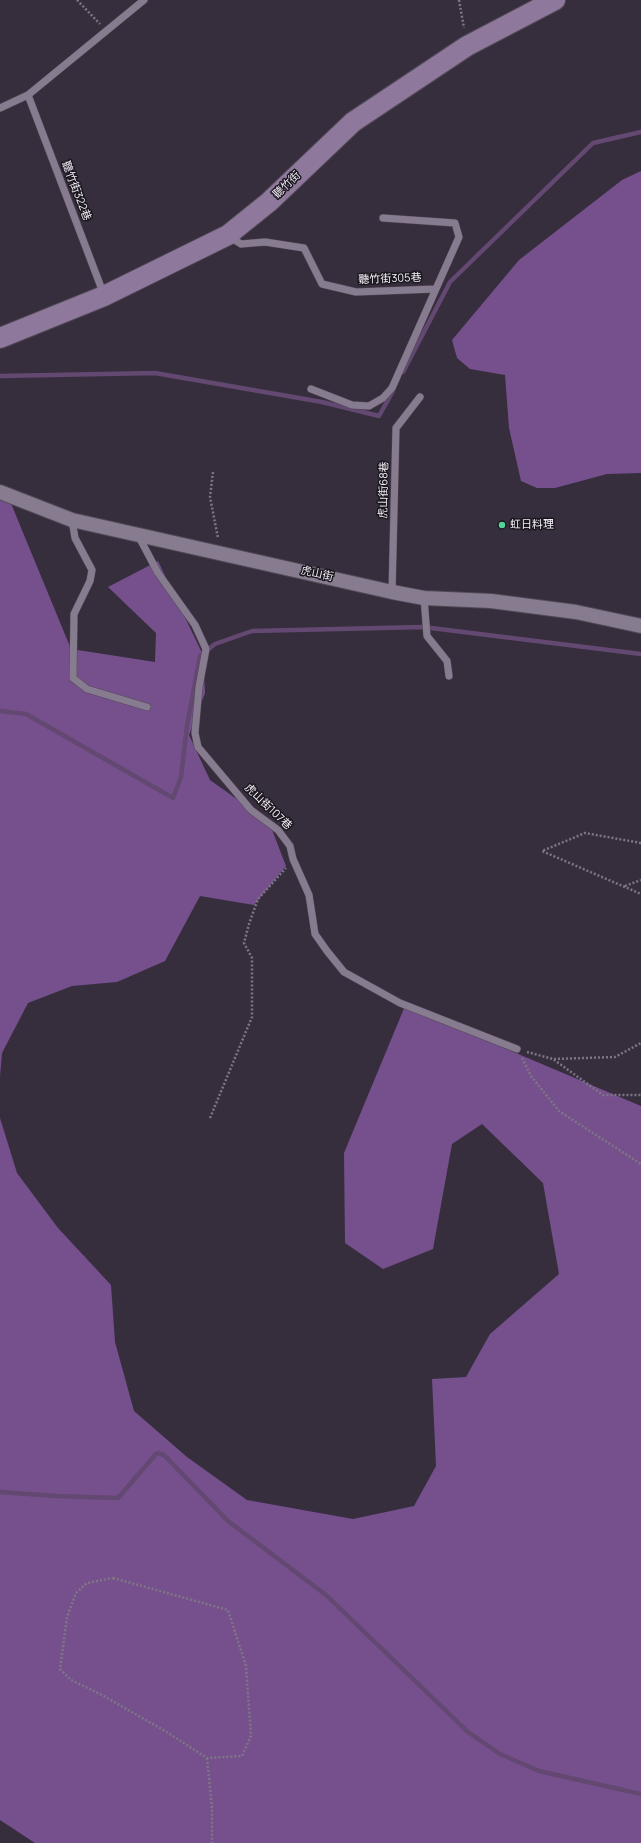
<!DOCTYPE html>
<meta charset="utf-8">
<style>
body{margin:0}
canvas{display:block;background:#362d3d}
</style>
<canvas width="641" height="1843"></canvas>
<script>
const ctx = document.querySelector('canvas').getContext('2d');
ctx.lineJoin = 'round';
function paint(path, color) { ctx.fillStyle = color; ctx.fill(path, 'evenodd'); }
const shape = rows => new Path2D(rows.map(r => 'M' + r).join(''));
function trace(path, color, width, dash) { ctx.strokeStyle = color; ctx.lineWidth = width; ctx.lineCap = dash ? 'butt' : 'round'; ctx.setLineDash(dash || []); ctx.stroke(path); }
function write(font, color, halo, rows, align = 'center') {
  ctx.font = font + ' Manrope,"Noto Sans TC",sans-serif'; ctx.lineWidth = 3; ctx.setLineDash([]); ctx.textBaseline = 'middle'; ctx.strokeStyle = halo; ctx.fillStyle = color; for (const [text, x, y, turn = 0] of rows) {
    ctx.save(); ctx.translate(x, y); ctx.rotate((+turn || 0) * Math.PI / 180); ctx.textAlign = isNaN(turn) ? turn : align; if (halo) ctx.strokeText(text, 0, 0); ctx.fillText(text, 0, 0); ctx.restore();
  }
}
paint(shape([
 [641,171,641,473,607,474,555,488,537,488,521,481,509,428,505,375,470,369,457,358,452,340,519,260,622,180],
 [0,498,10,501,71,649,155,662,156,633,108,587,158,561,203,655,205,693,189,735,210,780,269,822,286,866,254,905,200,896,165,961,117,982,72,986,28,1003,2,1053,0,1077],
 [405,1006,641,1106,641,1843,35,1843,0,1820,0,1118,17,1173,58,1228,111,1285,115,1342,134,1411,187,1457,247,1500,353,1519,414,1506,436,1466,432,1379,466,1377,490,1334,559,1274,543,1183,482,1124,452,1144,433,1249,383,1269,345,1243,344,1153]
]), '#75508d');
trace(shape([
 [403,372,450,282,593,143,641,132],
 [0,376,155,373,322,402,379,416,393,391],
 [0,711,26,714,173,798,181,777,187,726,200,656,215,644,252,631,423,627,641,654],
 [0,1492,56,1496,118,1498,156,1454,158,1453,164,1455,228,1521,326,1595,468,1732,500,1754,539,1771,641,1794]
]), '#634871', 4.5);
const lane = shape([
 [28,95,104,295],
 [0,108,28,95,144,0],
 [230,237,241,244,265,242,304,248,322,284,356,292,435,289],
 [311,389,352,405,369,406,383,398,392,388,459,237,455,223,383,218],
 [72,520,75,538,92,570,90,581,74,614,73,678,87,689,147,707],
 [138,535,158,573,195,625,206,649,199,687,195,733,198,747,251,810,278,830,290,846,293,859,309,895,315,934,327,951,344,972,400,1003,517,1049],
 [392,592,396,428,420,397],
 [424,598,427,636,447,661,449,676]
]);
const street = shape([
 [0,492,72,520,392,592,424,598,491,601,576,612,641,626]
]);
const secondary = shape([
 [0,338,104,296,228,235,269,202,353,122,467,46,555,0]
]);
trace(lane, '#524956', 8);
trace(street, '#524956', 16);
trace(secondary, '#524956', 22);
trace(shape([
 [77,0,100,24],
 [459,0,464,28],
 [213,472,210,497,218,538],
 [641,843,585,833,542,851,641,894],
 [625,886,641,880],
 [527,1052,553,1059,603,1095,641,1095],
 [522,1058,531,1076,559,1111,641,1164],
 [554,1059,615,1057,641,1043],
 [210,1118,252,1017,252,958,244,943,249,924,258,899,286,868],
 [113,1578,228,1610,246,1666,251,1736,242,1756,207,1758,165,1731,102,1695,71,1680,60,1669,67,1617,76,1593,87,1583,113,1578],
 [207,1758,212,1808,212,1843]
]), '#7e7684', 2.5, [2, 2]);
trace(lane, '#877c8f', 7);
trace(street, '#877c8f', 14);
trace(secondary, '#8e789c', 20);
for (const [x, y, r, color] of [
 [502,525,4,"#4ed399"]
]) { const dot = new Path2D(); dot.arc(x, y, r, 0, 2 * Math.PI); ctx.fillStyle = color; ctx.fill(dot); trace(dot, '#1b171e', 1.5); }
write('11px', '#f5eff9', '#1b171e', [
 ["聽竹街",287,185,-44],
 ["聽竹街322巷",76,191,69],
 ["聽竹街305巷",390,279,-2],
 ["虎山街68巷",384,490,-89],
 ["虎山街",317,574,12],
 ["虎山街107巷",268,807,44]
]);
write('11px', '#f5eff9', '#1b171e', [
 ["虹日料理",510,525]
], 'left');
</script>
